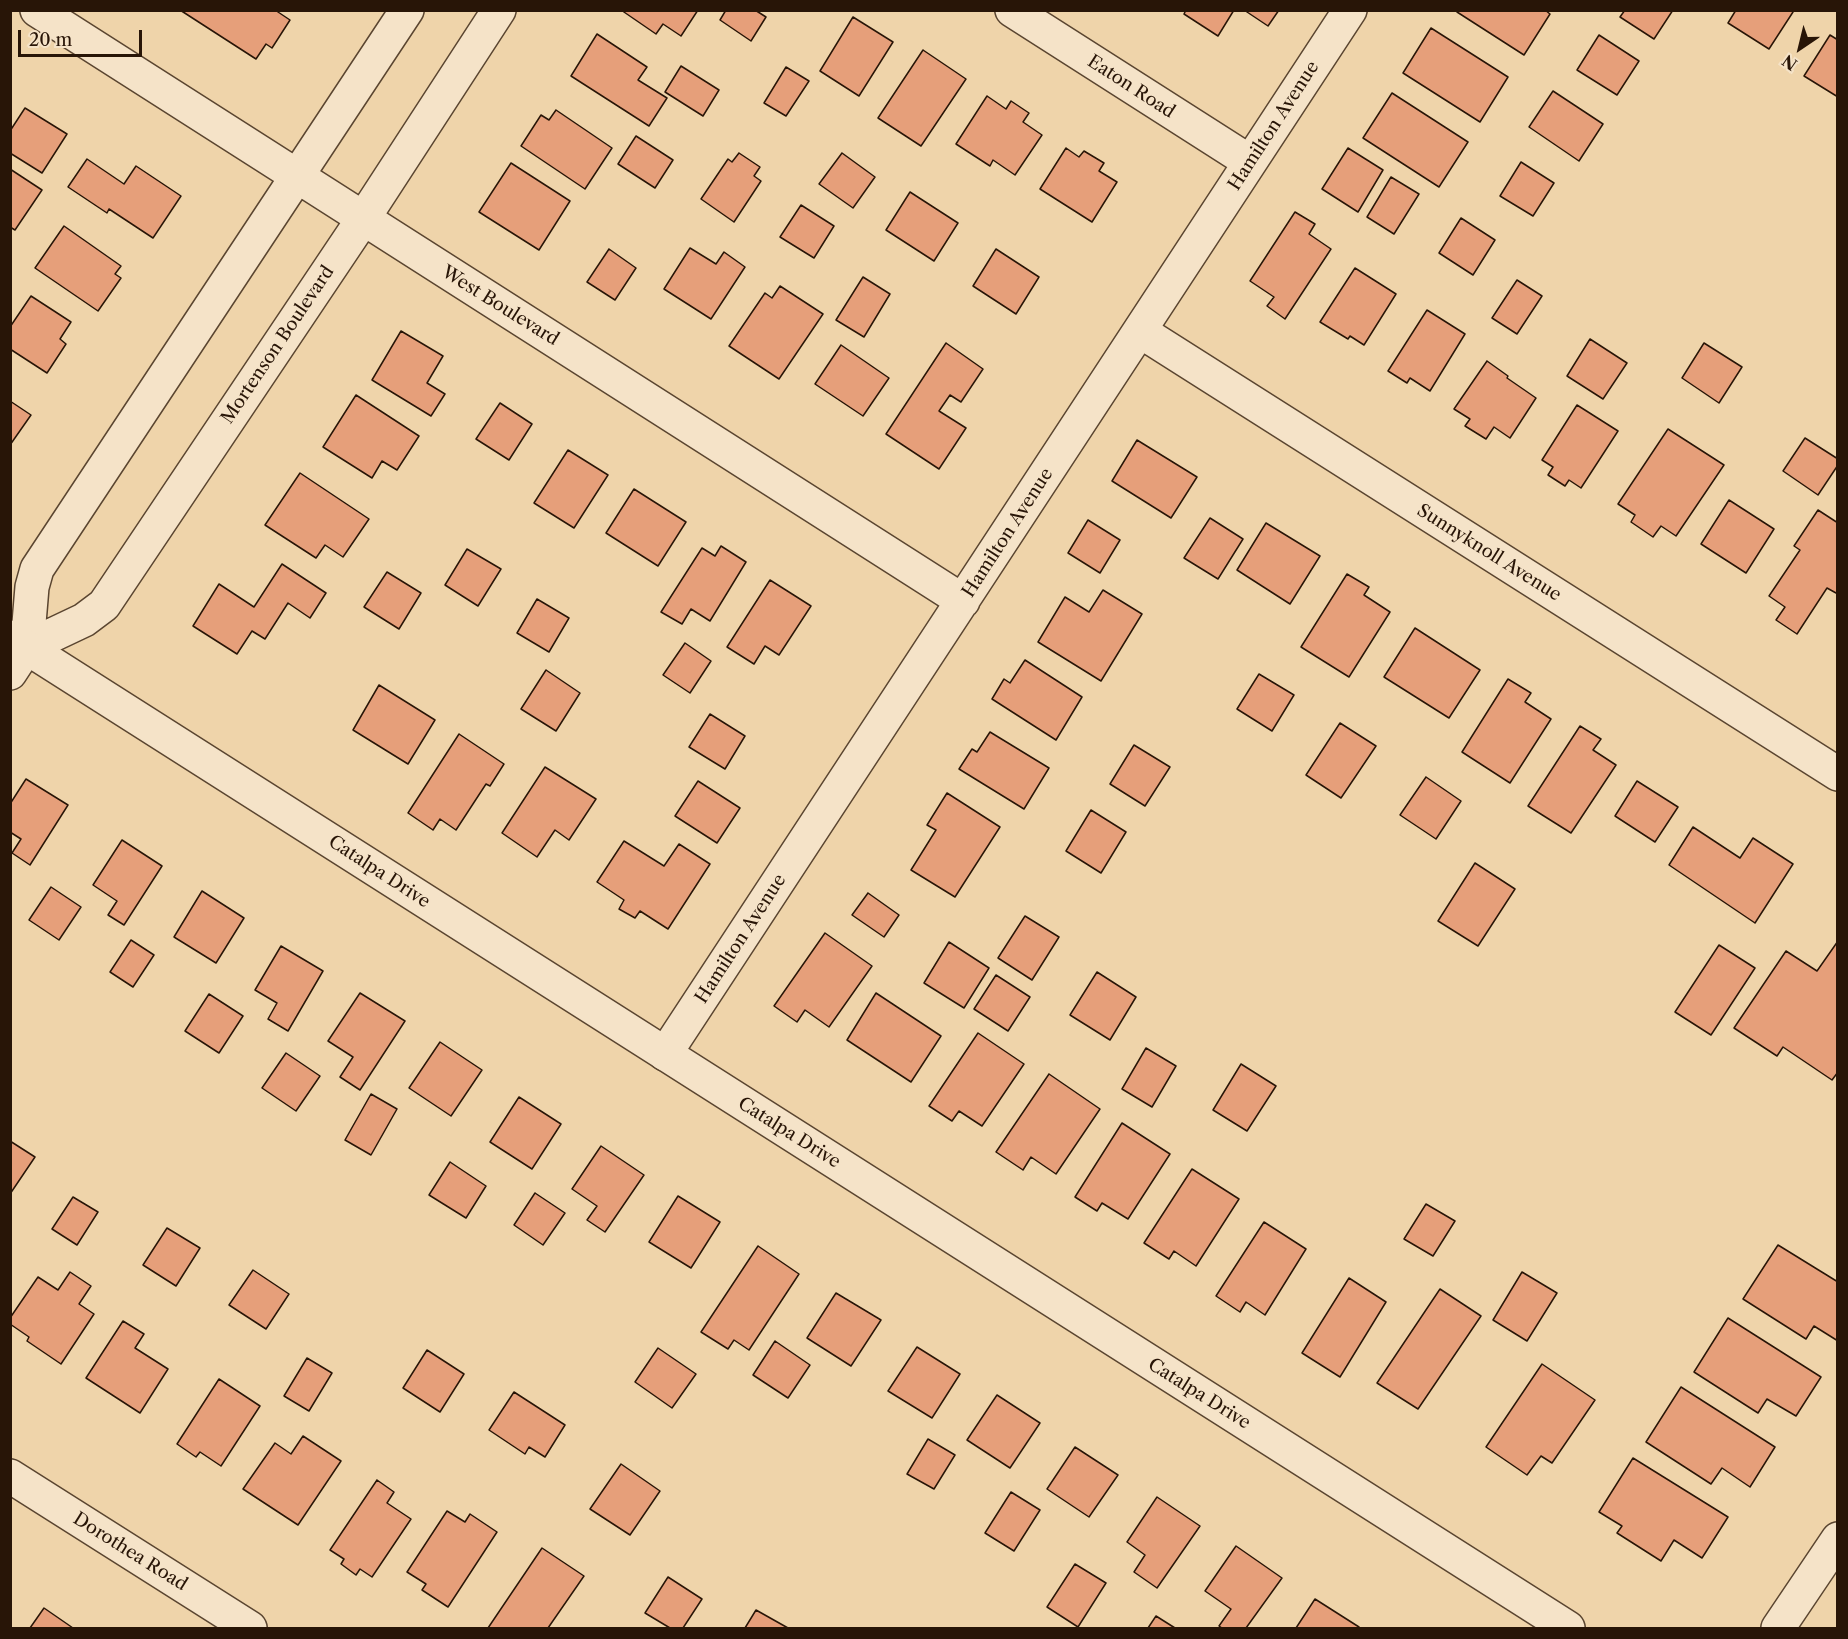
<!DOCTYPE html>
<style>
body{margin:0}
#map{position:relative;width:1848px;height:1639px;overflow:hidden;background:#efd4aa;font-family:"Libre Caslon Text",serif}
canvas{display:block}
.frame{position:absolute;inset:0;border:12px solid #281507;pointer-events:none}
.north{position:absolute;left:1770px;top:18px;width:60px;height:60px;-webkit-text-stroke:4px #f5e3c8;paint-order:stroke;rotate:215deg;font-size:16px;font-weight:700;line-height:24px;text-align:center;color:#281507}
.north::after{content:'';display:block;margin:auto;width:21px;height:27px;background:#281507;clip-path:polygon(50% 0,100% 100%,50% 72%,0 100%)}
.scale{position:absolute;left:18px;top:30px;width:124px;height:27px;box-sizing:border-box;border:3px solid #281507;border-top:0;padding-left:8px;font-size:18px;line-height:21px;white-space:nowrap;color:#281507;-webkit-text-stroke:4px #f5e3c8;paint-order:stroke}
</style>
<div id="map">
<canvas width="1848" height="1639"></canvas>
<div class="frame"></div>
<div class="north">N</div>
<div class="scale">20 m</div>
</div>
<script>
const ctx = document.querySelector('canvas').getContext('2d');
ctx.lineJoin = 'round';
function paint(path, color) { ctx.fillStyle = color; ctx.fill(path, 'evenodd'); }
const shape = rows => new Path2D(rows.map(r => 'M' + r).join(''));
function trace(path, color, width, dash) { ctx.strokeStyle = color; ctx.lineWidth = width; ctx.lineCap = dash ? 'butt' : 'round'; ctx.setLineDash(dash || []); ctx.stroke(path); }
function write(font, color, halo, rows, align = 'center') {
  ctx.font = font + ' "Libre Caslon Text",serif'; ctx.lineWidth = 5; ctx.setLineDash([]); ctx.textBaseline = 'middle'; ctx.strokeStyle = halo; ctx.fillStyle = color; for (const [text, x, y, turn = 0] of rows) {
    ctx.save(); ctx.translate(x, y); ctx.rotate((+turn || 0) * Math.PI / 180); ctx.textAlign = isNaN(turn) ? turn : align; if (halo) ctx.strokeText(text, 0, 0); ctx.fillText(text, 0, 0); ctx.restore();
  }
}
const building = shape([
 [180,10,275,10,290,20,272,48,266,44,256,59,180,10],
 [621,10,698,10,681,36,663,24,656,34,621,10],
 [726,10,755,10,766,17,751,41,720,20,726,10],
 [1186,10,1234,10,1218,36,1184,14,1186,10],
 [1244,10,1279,10,1268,26,1244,10],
 [1458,10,1545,10,1550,14,1524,55,1457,12,1458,10],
 [1625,10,1673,10,1654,39,1620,17,1625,10],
 [1736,10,1790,10,1793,12,1769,49,1728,23,1736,10],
 [853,17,893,42,859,96,820,71,853,17],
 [1431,28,1508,77,1480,122,1403,73,1431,28],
 [597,34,647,67,638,80,667,98,649,126,571,76,597,34],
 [1599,35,1639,61,1617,95,1577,70,1599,35],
 [1830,35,1838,40,1838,97,1804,76,1830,35],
 [923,50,966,79,921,146,878,118,923,50],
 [681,66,719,90,703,116,665,92,681,66],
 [786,67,809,81,786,116,764,103,786,67],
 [1553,91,1603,124,1579,161,1529,127,1553,91],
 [1392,93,1468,142,1439,187,1363,138,1392,93],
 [987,96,1006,109,1011,101,1029,113,1023,122,1042,135,1015,175,993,160,990,166,956,144,987,96],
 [25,108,67,134,42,173,10,153,10,131,25,108],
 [556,110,612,148,585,189,521,146,541,115,549,120,556,110],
 [636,136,673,160,655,188,618,164,636,136],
 [1066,148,1079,157,1084,151,1104,163,1099,171,1117,182,1092,222,1040,189,1066,148],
 [1348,148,1383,170,1358,212,1322,189,1348,148],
 [739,153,760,167,754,176,761,181,734,222,701,199,728,159,732,162,739,153],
 [842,153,875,177,853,208,819,184,842,153],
 [87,159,124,184,136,166,181,196,153,238,109,209,107,213,68,187,87,159],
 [1521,162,1554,183,1533,216,1500,196,1521,162],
 [511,163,570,201,539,250,479,212,511,163],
 [10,169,42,190,15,230,10,227,10,169],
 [1391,177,1419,194,1394,234,1367,217,1391,177],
 [910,192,958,223,934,261,886,230,910,192],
 [801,205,834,226,814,258,780,237,801,205],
 [1295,212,1315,224,1309,234,1331,249,1285,319,1267,306,1274,297,1250,281,1295,212],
 [1461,218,1495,240,1473,275,1439,253,1461,218],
 [64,226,121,266,115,274,121,278,98,311,35,268,64,226],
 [690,248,716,264,724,252,745,267,711,319,664,289,690,248],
 [609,249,636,268,615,300,587,282,609,249],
 [996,249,1039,277,1016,314,973,286,996,249],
 [1355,268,1396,294,1364,345,1350,336,1348,339,1320,322,1355,268],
 [863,277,890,294,864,337,836,320,863,277],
 [1517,280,1542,296,1517,334,1492,318,1517,280],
 [780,286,823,314,779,379,729,346,765,293,772,298,780,286],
 [31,296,71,322,60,339,66,344,47,373,10,349,10,327,31,296],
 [1427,310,1465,334,1430,391,1410,378,1407,383,1388,371,1427,310],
 [401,331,443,356,427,383,445,394,431,416,372,380,401,331],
 [1590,339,1627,363,1603,399,1567,376,1590,339],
 [946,343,983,369,961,402,950,395,939,411,966,428,939,469,886,434,946,343],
 [1704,343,1742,367,1719,403,1682,378,1704,343],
 [841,345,889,378,863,416,815,384,841,345],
 [1487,361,1508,376,1507,378,1536,398,1510,438,1494,427,1486,439,1465,426,1470,419,1454,409,1487,361],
 [356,395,419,436,397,470,382,461,372,478,323,447,356,395],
 [10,401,31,415,10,445,10,401],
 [500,403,532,424,509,460,476,439,500,403],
 [1577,405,1618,431,1581,488,1569,480,1565,486,1548,475,1553,467,1542,460,1577,405],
 [1668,429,1724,465,1676,536,1661,526,1653,537,1631,522,1635,515,1618,504,1668,429],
 [1805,438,1838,459,1838,465,1818,495,1783,471,1805,438],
 [1137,440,1197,477,1171,518,1112,481,1137,440],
 [568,450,608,475,574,528,534,503,568,450],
 [300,473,369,519,343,557,325,545,316,558,265,525,300,473],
 [634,489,686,522,658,566,606,533,634,489],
 [1729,500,1774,529,1746,573,1701,544,1729,500],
 [1818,510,1838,523,1838,591,1836,593,1827,588,1797,634,1776,620,1785,607,1769,596,1800,550,1794,546,1818,510],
 [1210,518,1243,539,1218,579,1184,558,1210,518],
 [1088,520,1120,540,1100,573,1068,553,1088,520],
 [1266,523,1320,556,1290,604,1237,570,1266,523],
 [721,546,746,562,710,621,691,609,682,624,661,612,702,548,715,556,721,546],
 [467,549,501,569,478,606,445,585,467,549],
 [282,564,326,593,310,618,288,603,265,639,252,631,237,654,193,626,219,584,254,607,282,564],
 [387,572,421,593,399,629,364,607,387,572],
 [1347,574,1369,587,1364,595,1390,612,1349,677,1301,647,1347,574],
 [770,580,811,606,779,655,765,646,754,664,727,647,770,580],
 [1103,590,1142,614,1101,681,1038,642,1065,597,1089,612,1103,590],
 [537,599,569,618,549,652,517,633,537,599],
 [1415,628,1480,670,1449,718,1384,677,1415,628],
 [685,643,711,661,690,693,663,675,685,643],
 [1025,660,1082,697,1056,740,992,699,1004,679,1010,683,1025,660],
 [546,670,580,693,556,731,521,709,546,670],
 [1259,674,1294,695,1272,731,1237,709,1259,674],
 [1508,679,1531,693,1525,702,1551,719,1510,783,1462,752,1508,679],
 [379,685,435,720,408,764,353,730,379,685],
 [710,714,745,736,725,769,689,747,710,714],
 [1340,723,1376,746,1341,798,1306,775,1340,723],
 [1580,726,1601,739,1593,750,1616,765,1571,833,1528,806,1580,726],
 [990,732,1049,768,1024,809,959,769,972,749,977,752,990,732],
 [459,734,504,764,490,786,486,784,456,830,440,819,433,830,408,813,459,734],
 [1134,745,1170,767,1145,806,1110,784,1134,745],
 [545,767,596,799,569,840,555,830,537,857,502,833,545,767],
 [1426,777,1461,801,1436,839,1400,815,1426,777],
 [26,779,68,805,30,865,12,853,21,839,10,832,10,804,26,779],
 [698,781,740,808,717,843,675,816,698,781],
 [1637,781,1678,807,1655,842,1615,816,1637,781],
 [947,793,1000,827,955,897,911,870,936,830,927,825,947,793],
 [1091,810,1126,832,1101,873,1066,851,1091,810],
 [1693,827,1740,858,1753,838,1793,864,1755,923,1669,865,1693,827],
 [122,840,162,866,124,925,108,915,117,901,93,885,122,840],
 [624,841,664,866,679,844,710,864,668,929,640,911,635,918,619,909,624,900,597,882,624,841],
 [1475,863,1515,889,1478,946,1438,921,1475,863],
 [51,887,81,907,59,940,29,920,51,887],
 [202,891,244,918,216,963,174,937,202,891],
 [868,893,899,915,884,937,852,915,868,893],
 [1025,916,1059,937,1032,980,998,958,1025,916],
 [825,933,872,966,829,1027,805,1010,797,1022,774,1006,825,933],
 [131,940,154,955,133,987,110,972,131,940],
 [1838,941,1838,1072,1832,1080,1783,1047,1777,1056,1734,1028,1786,951,1817,971,1838,941],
 [949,942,989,968,964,1008,924,983,949,942],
 [1719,945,1755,968,1711,1035,1675,1012,1719,945],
 [281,946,323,971,288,1031,268,1019,277,1003,255,990,281,946],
 [1097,972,1136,997,1110,1040,1070,1015,1097,972],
 [996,975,1030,997,1008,1031,974,1009,996,975],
 [360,993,405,1021,360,1090,340,1077,353,1057,328,1041,360,993],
 [876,993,941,1036,911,1082,847,1040,876,993],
 [209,994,243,1016,219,1053,185,1031,209,994],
 [978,1033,1024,1064,982,1126,959,1111,952,1121,929,1106,978,1033],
 [440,1042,482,1070,451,1116,409,1088,440,1042],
 [1146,1048,1176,1066,1152,1107,1122,1089,1146,1048],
 [286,1053,320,1076,296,1111,262,1088,286,1053],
 [1241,1064,1276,1086,1247,1131,1213,1110,1241,1064],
 [1049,1074,1100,1109,1056,1174,1031,1157,1023,1170,996,1152,1049,1074],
 [371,1094,397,1109,371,1155,345,1140,371,1094],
 [519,1097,561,1124,532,1169,490,1142,519,1097],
 [1122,1123,1170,1154,1128,1219,1102,1203,1097,1211,1075,1197,1122,1123],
 [10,1141,35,1157,10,1194,10,1141],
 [601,1146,644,1175,605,1232,587,1220,597,1206,572,1189,601,1146],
 [450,1162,486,1186,466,1218,429,1195,450,1162],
 [1192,1169,1239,1199,1196,1266,1174,1251,1169,1259,1144,1243,1192,1169],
 [535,1193,565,1213,543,1245,514,1225,535,1193],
 [678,1196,720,1222,691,1268,649,1242,678,1196],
 [73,1197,98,1212,77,1245,52,1229,73,1197],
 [1426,1204,1455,1221,1433,1256,1404,1239,1426,1204],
 [1264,1222,1306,1249,1265,1315,1246,1302,1240,1312,1216,1296,1264,1222],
 [167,1228,200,1248,176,1286,143,1265,167,1228],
 [1778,1245,1838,1282,1838,1341,1814,1326,1806,1339,1743,1299,1778,1245],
 [758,1246,799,1274,749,1350,734,1340,728,1349,701,1332,758,1246],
 [253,1270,289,1294,266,1329,229,1305,253,1270],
 [70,1272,91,1286,79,1304,94,1314,61,1364,27,1341,29,1337,10,1324,10,1318,38,1277,58,1290,70,1272],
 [1522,1272,1557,1293,1527,1341,1493,1320,1522,1272],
 [1349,1278,1386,1302,1340,1377,1302,1353,1349,1278],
 [1440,1289,1481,1316,1418,1409,1377,1383,1440,1289],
 [836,1293,881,1320,851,1366,807,1338,836,1293],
 [1728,1318,1821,1377,1796,1416,1767,1399,1758,1413,1694,1372,1728,1318],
 [123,1321,144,1334,135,1348,168,1369,140,1413,86,1378,123,1321],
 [775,1341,810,1365,788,1398,753,1375,775,1341],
 [917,1347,960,1374,932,1418,888,1391,917,1347],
 [658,1348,696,1374,672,1408,635,1382,658,1348],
 [427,1350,464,1374,440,1412,403,1388,427,1350],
 [307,1358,332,1373,309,1411,284,1396,307,1358],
 [1542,1364,1595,1400,1552,1463,1541,1456,1527,1475,1486,1447,1542,1364],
 [219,1379,260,1406,221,1466,200,1452,196,1457,177,1444,219,1379],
 [1681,1387,1775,1447,1750,1487,1722,1468,1711,1484,1646,1442,1681,1387],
 [514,1392,565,1425,545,1457,529,1447,525,1454,489,1430,514,1392],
 [997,1395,1040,1423,1010,1468,967,1440,997,1395],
 [303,1436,341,1461,298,1525,243,1489,275,1443,291,1454,303,1436],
 [928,1439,955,1455,934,1489,907,1474,928,1439],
 [1075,1447,1118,1475,1089,1517,1047,1489,1075,1447],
 [1633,1458,1728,1517,1702,1558,1674,1540,1661,1561,1617,1533,1622,1526,1599,1512,1633,1458],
 [621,1464,660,1491,630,1535,590,1509,621,1464],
 [377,1480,394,1492,387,1503,411,1519,372,1577,360,1569,356,1575,341,1564,344,1559,330,1550,377,1480],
 [1011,1492,1040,1510,1014,1551,985,1533,1011,1492],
 [1157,1497,1200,1526,1157,1588,1134,1572,1145,1555,1127,1542,1157,1497],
 [447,1511,465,1522,470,1514,497,1532,448,1607,422,1590,426,1584,407,1572,447,1511],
 [1236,1546,1282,1578,1246,1628,1222,1628,1219,1626,1231,1609,1205,1591,1236,1546],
 [542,1548,584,1576,548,1628,488,1628,542,1548],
 [1075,1564,1106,1583,1078,1627,1047,1607,1075,1564],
 [668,1577,702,1599,683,1628,670,1628,645,1613,668,1577],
 [1315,1599,1359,1627,1357,1628,1296,1628,1315,1599],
 [44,1608,73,1628,30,1628,44,1608],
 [756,1610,788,1628,745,1628,756,1610],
 [1156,1616,1175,1628,1148,1628,1156,1616]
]);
paint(building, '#e69f7a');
trace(building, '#281507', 1.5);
const minor = shape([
 [37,10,963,601],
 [1012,10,1250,162],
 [1140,331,1838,774],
 [27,647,84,620,104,605,363,219,499,10],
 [10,673,27,647,32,587,37,569,407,10],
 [665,1054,1350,10],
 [10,1476,250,1628],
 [1778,1628,1838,1539]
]);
const tertiary = shape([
 [10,637,1568,1628]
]);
trace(minor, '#5a4530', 36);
trace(tertiary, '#5a4530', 36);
trace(minor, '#f5e3c8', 33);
trace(tertiary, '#f5e3c8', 33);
write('18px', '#281507', '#f5e3c8', [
 ["Eaton Road",1131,87,33],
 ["Hamilton Avenue",1274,126,-57],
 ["West Boulevard",500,306,32],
 ["Mortenson Boulevard",278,345,-56],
 ["Hamilton Avenue",1008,533,-57],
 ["Sunnyknoll Avenue",1489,553,32],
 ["Catalpa Drive",379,872,33],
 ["Hamilton Avenue",741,939,-57],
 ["Catalpa Drive",789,1133,32],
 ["Catalpa Drive",1199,1394,32],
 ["Dorothea Road",130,1552,32]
]);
</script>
